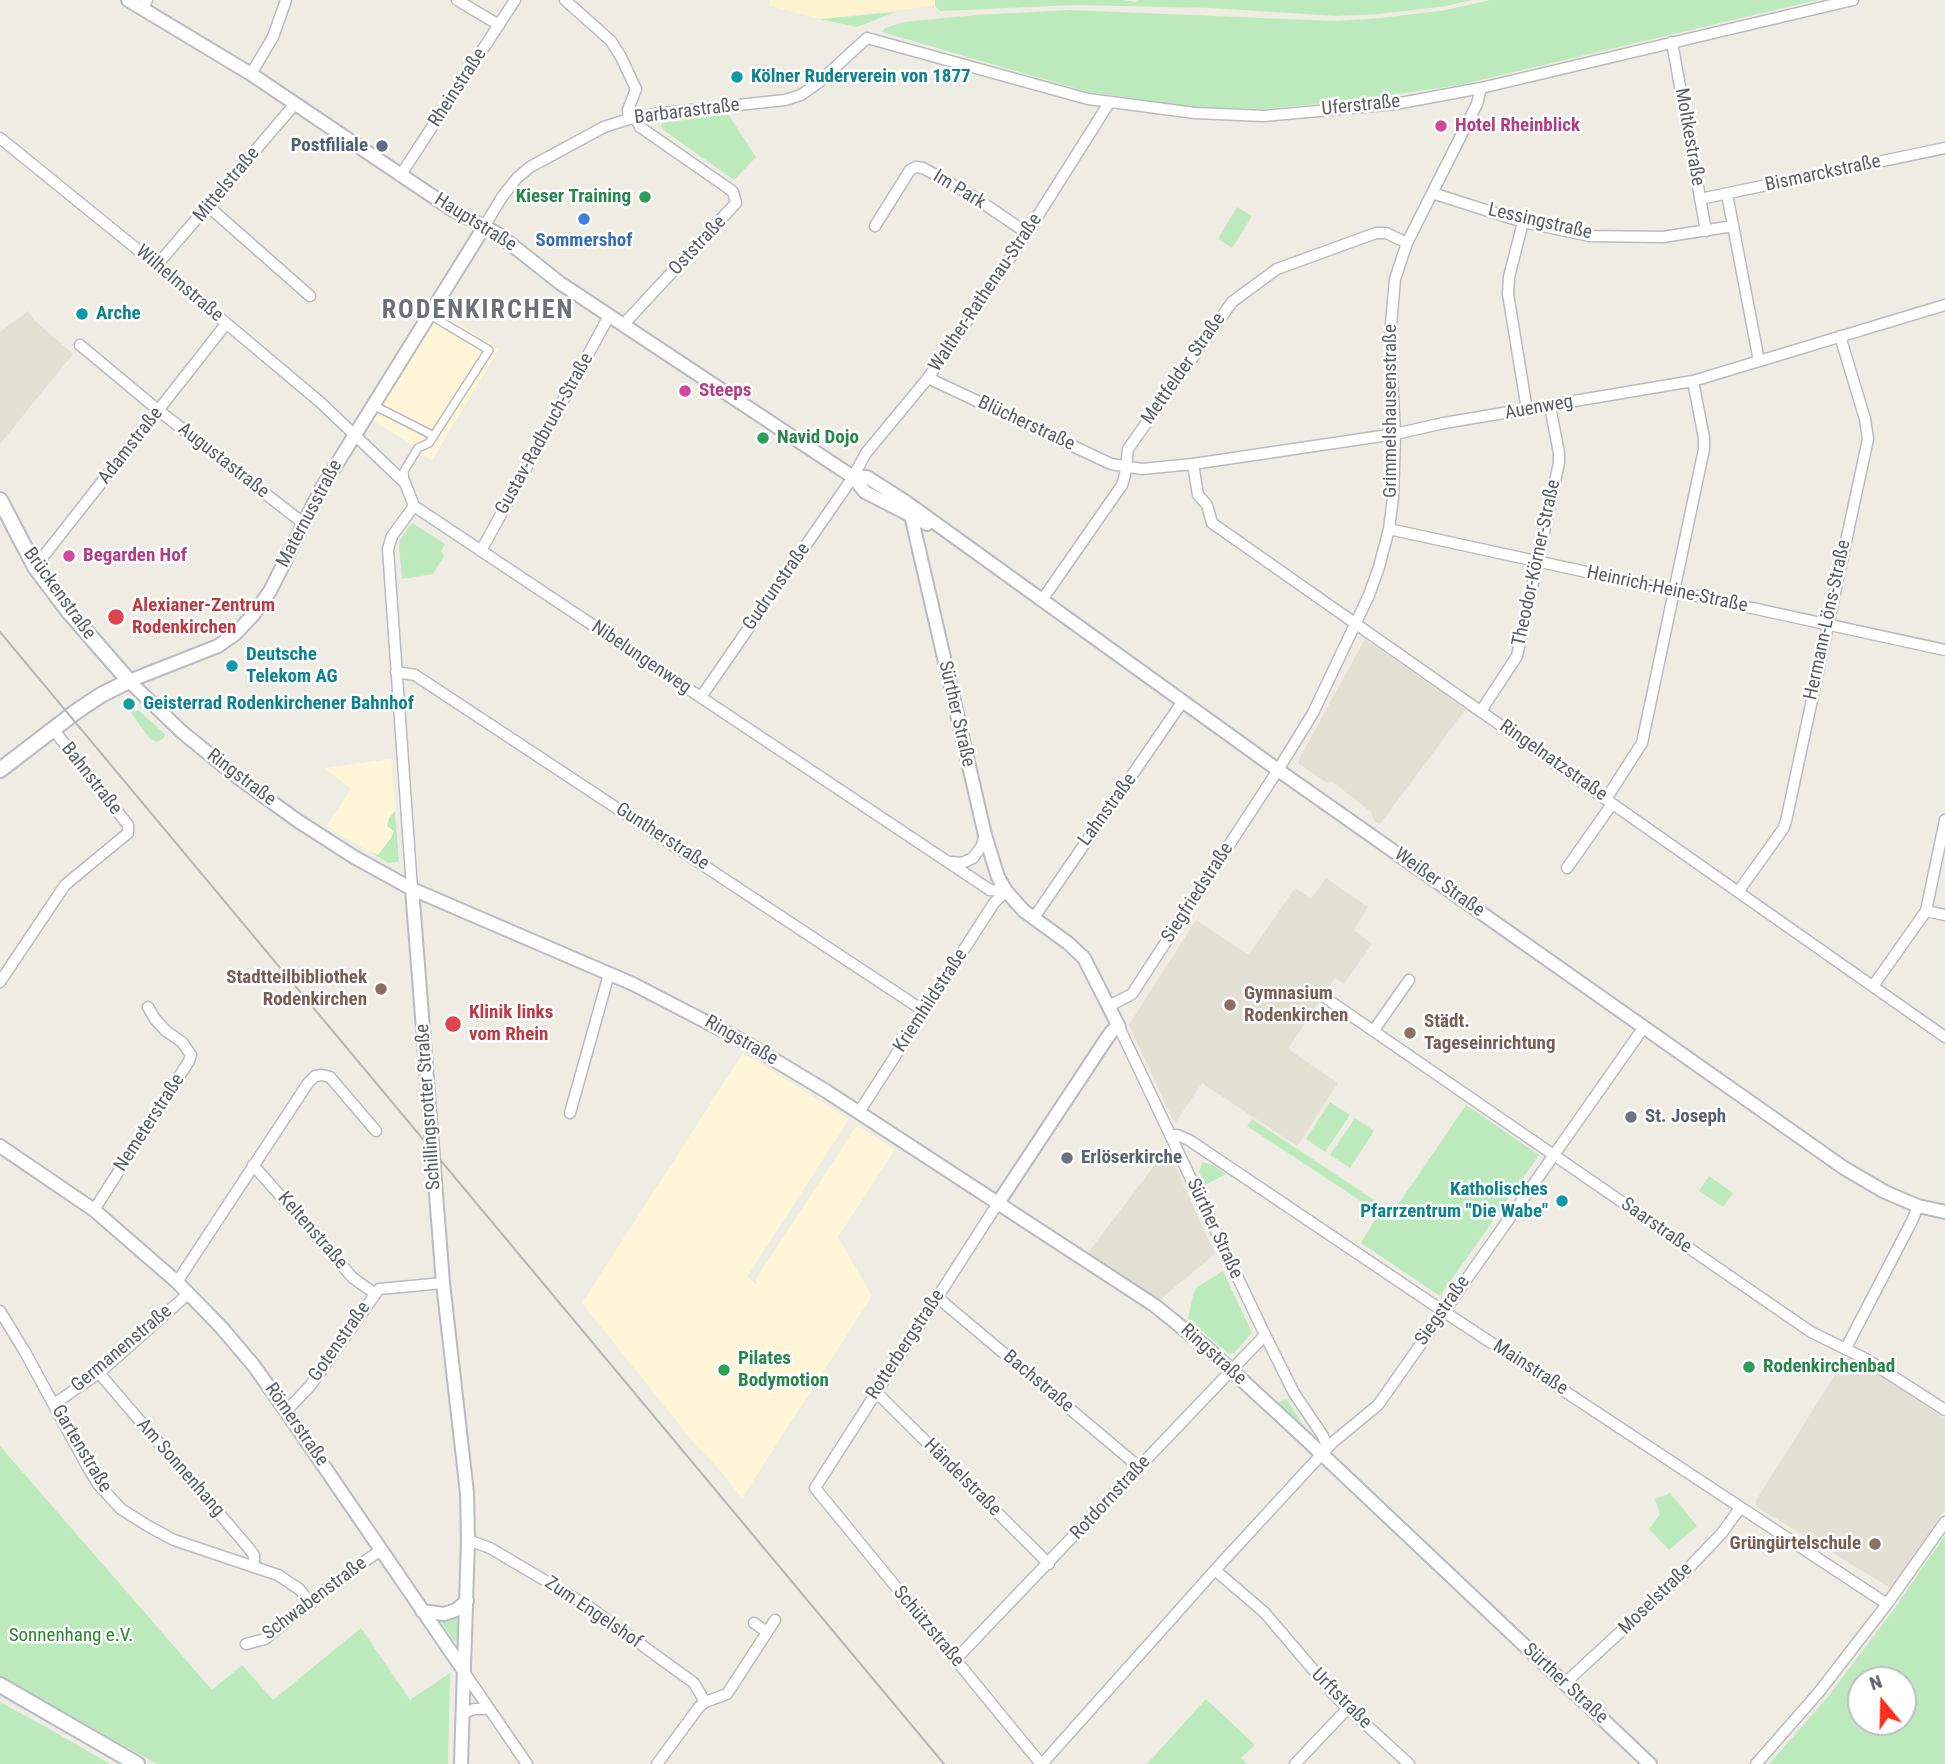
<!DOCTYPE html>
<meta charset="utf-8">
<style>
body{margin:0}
#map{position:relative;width:1945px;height:1764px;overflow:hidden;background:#efede3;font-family:"Roboto Condensed",sans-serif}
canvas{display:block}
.north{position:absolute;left:1847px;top:1666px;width:70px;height:70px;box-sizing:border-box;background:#fff;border:2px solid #bdbfc1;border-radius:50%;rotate:341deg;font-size:19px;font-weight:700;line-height:28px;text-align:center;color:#5b5f65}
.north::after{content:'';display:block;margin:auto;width:24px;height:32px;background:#fc2e1c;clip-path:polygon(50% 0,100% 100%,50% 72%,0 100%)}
</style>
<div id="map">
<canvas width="1945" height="1764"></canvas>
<div class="north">N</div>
</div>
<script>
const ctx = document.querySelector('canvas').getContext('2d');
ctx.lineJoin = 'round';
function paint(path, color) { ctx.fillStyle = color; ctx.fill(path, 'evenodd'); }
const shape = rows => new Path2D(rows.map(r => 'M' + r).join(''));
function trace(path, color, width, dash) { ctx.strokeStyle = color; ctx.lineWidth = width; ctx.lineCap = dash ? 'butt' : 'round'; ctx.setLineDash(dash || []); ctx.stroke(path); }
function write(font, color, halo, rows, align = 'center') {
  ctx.font = font + ' "Roboto Condensed",sans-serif'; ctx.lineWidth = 5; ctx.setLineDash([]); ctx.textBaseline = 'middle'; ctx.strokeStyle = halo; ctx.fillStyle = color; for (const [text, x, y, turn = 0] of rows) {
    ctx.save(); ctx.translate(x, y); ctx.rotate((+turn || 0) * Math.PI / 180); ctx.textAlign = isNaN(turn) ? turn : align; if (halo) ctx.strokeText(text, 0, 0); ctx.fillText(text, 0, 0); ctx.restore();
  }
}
paint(shape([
 [438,311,499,349,432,460,421,454,418,448,372,420],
 [391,759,399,862,388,863,326,826,351,789,324,768],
 [743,1053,849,1119,747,1277,757,1285,756,1279,857,1125,895,1150,838,1237,872,1296,742,1498,719,1469,694,1443,582,1303]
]), '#fff6d8');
paint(shape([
 [28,311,35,321,73,354,0,444,0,332],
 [1365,639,1464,708,1465,710,1380,824,1374,821,1371,812,1333,782,1326,782,1299,764,1299,759],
 [1326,878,1368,907,1354,930,1372,944,1344,984,1335,978,1288,1049,1338,1083,1297,1146,1202,1083,1176,1122,1173,1120,1129,1025,1196,920,1249,955,1295,888,1311,899],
 [1167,1149,1215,1254,1157,1302,1087,1254],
 [1849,1358,1854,1358,1945,1419,1945,1509,1892,1589,1757,1507,1755,1502,1845,1359]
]), '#e2dfd3');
paint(shape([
 [935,0,1123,0,1136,2,1139,0,1472,0,1446,6,1379,14,1336,16,1211,8,1077,5,940,11,935,6],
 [1490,0,1817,0,1459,85,1364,99,1264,109,1194,107,1088,92,882,32,885,28,904,22,976,15,1071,10,1335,21,1381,18,1446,10],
 [896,12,857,27,820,19],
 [728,114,756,157,734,180,662,129,661,126,662,123],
 [1237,207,1252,216,1232,248,1218,239],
 [412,523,445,544,441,551,444,556,433,574,402,579,399,547,400,540],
 [132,710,135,712,138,710,165,734,164,738,157,742,150,739,130,711],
 [395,811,399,862,388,863,369,851,378,855,391,838,394,831,387,826,389,818],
 [1330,1102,1350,1115,1325,1152,1306,1139],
 [1466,1105,1539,1155,1440,1296,1361,1243,1379,1213,1247,1126,1252,1119,1383,1206,1386,1203,1395,1209],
 [1355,1118,1374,1131,1350,1168,1330,1155],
 [1202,1162,1213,1165,1226,1174,1205,1185,1199,1172],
 [1709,1176,1733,1193,1723,1207,1699,1191],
 [1223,1271,1252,1333,1234,1353,1229,1354,1188,1319,1193,1295,1197,1287],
 [1286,1398,1303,1425,1302,1426,1276,1404],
 [0,1446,212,1690,242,1665,273,1700,361,1628,410,1700,450,1673,448,1764,157,1764,0,1677],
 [1670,1493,1697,1526,1669,1550,1649,1529,1660,1514,1655,1499],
 [1945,1535,1945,1764,1769,1764,1826,1699,1895,1608],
 [1861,1680,1903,1680,1903,1722,1861,1722],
 [458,1614,457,1641,454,1641,440,1620],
 [1206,1699,1255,1745,1241,1758,1247,1764,1147,1764],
 [0,1702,46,1727,110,1764,0,1764]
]), '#bceabc');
paint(shape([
 [770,0,935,0,935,6,820,19,769,6]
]), '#fef3cf');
const pedestrian = shape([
 [375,406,434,436],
 [405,482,404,471,418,448,429,443,489,350,430,315]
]);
const minor = shape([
 [457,0,499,25],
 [565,0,611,41,621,57,636,89,628,110,629,119],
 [142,9,147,0],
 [1672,42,1706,231],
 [251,74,273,37,286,0],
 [0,138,164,271,320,402,405,483,414,506,990,890,1006,891],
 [400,176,515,0],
 [1432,193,1523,222,1590,236,1663,237,1733,226],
 [1727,194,1759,361],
 [1700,199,1945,148],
 [209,207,310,296],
 [1523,222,1509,277,1508,294,1527,410],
 [875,226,910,170,916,167,923,168,971,195,1027,233],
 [484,227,502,197,517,178,530,167,604,127,629,119,654,114,785,100,801,95,818,83,867,38,1088,99,1195,113,1264,116,1395,104,1481,88,1853,0],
 [157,265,295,104],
 [623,325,736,203,733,192,728,188,640,127,636,118],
 [80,345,158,410,303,523],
 [928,378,1111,464,1142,469,1193,464,1395,434,1444,423,1693,381,1945,305],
 [1193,464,1198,495,1207,505,1212,523,1945,1037],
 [1389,529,1945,650],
 [481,551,609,316],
 [35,567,226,324],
 [1042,600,1122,485,1125,475,1128,449,1232,302,1277,269,1376,233,1386,233,1407,243],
 [396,672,415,675,924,1011],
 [701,697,853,477,866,453,928,378,1027,233,1109,103],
 [1481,711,1517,656,1559,463,1559,453,1550,406],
 [1606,799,1642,743,1704,449,1704,438,1693,381],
 [951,862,962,863,973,858,981,847,985,835],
 [1567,868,1612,804],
 [412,889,388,549,392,536,414,506],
 [1738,892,1783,829,1786,821,1868,439,1865,419,1840,336],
 [1926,911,1945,915],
 [1033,919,1183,701],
 [0,982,65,885,128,833,128,825,53,729],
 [1873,986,1926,911,1945,820],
 [1327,999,1811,1332,1866,1359,1945,1410],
 [1109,1006,1132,994,1278,770,1313,713,1369,595,1379,567,1389,529,1393,498,1395,434,1390,336,1395,279,1407,243,1477,104,1481,88],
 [1119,1027,1265,1335,1294,1393,1323,1436,1326,1444,1323,1454],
 [1374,1030,1409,980],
 [859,1112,994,903,1006,891],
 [570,1113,609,974],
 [1171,1136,1177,1135,1189,1140,1443,1311,1887,1604],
 [253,1165,353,1278,374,1293],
 [998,1203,815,1488,1041,1764],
 [94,1210,189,1061,191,1055,182,1042,166,1031,155,1019,148,1007],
 [177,1282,308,1083,315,1076,322,1075,330,1077,376,1131],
 [937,1297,1139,1467],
 [0,1311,25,1352,87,1466,98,1484,121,1509,148,1526,174,1540,278,1575,299,1589,311,1603],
 [1846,1348,1912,1221,1918,1206],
 [99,1373,247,1546,254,1555,254,1566],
 [876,1392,1049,1564],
 [54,1404,99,1373,189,1293],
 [286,1411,310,1386,379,1289,443,1283],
 [468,1540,490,1548,588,1606,694,1683,705,1702],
 [1215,1570,1265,1613,1338,1699,1409,1764],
 [754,1623,767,1632],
 [246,1644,265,1639,335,1582,381,1550],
 [955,1660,1265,1335],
 [464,1672,527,1764],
 [1565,1683,1682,1575,1722,1533,1740,1508],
 [462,1714,474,1709,489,1709],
 [657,1764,699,1707,705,1702,727,1694,775,1620],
 [1042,1764,1215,1570,1332,1443,1378,1405,1644,1027],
 [1295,1764,1348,1708],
 [1756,1764,1819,1692,1887,1604,1945,1522]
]);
const tertiary = shape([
 [128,0,251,74,453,210,498,234,560,283,853,477,865,492,927,524],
 [484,227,320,491,270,591,254,614,235,634,218,646,129,681,182,732,236,776,298,821,354,857,412,889,633,984,743,1041,826,1091,1154,1305,1205,1346,1308,1441,1650,1764],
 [853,477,867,477,906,502,1278,770,1844,1168,1885,1192,1918,1206,1945,1212],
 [910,511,985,835,998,877,1006,891,1024,911,1068,943,1084,958,1119,1027,1112,1031,1107,1038,998,1203],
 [412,889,443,1283,467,1493,468,1540,461,1764],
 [0,1146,94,1210,177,1282,221,1327,254,1366,286,1411,464,1671],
 [422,1611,444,1614,456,1610,467,1601]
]);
const secondary = shape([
 [0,500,35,567,69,612,129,681,101,695,77,711,0,770],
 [0,1685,137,1764]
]);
trace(pedestrian, '#b8bbc1', 10);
trace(minor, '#b8bbc1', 13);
trace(tertiary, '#b8bbc1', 16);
trace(secondary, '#b8bcc3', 18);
trace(pedestrian, '#fff', 7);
trace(minor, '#fff', 10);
trace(tertiary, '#fff', 12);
trace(secondary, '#fff', 14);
trace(shape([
 [0,632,944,1764]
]), '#b5b6b6', 2);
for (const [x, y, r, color] of [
 [737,77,7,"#0f9aa8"],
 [1441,126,7,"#d1479c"],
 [382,146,7,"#5c6f8a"],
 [645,197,7,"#2e9e5b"],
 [584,219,7,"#3f7fe0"],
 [82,314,7,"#0f9aa8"],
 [685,391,7,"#d1479c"],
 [763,438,7,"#2e9e5b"],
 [69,556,7,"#d1479c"],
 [116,617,9,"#e0444e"],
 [232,666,7,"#0f9aa8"],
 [129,704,7,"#0f9aa8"],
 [381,989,7,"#8d6e63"],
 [1230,1005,7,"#8d6e63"],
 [453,1024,9,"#e0444e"],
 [1410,1033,7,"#8d6e63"],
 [1631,1117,7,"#6b7280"],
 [1067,1158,7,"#6b7280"],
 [1562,1201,7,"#0f9aa8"],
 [1749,1367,7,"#2e9e5b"],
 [724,1370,7,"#2e9e5b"],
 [1875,1544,7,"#8d6e63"]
]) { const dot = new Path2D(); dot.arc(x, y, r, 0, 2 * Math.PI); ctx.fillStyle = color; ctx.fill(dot); trace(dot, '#fff', 2.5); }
write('bold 19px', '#0d838f', '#fff', [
 ["Kölner Ruderverein von 1877",751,77],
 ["Arche",96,314],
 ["Deutsche",246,655],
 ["Telekom AG",246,677],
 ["Geisterrad Rodenkirchener Bahnhof",143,704],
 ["Katholisches",1548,1190,"right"],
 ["Pfarrzentrum \"Die Wabe\"",1548,1212,"right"]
], 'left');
write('19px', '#5b5f65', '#fff', [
 ["Rheinstraße",458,88,-57],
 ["Uferstraße",1361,106,-6],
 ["Barbarastraße",687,112,-7],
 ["Moltkestraße",1689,137,80],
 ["Bismarckstraße",1823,174,-12],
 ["Mittelstraße",227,185,-50],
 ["Im Park",959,190,31],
 ["Lessingstraße",1540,222,13],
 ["Hauptstraße",475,223,32],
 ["Oststraße",698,246,-47],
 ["Wilhelmstraße",179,284,40],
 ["Walther-Rathenau-Straße",986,293,-56],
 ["Mettfelder Straße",1184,369,-55],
 ["Auenweg",1539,408,-10],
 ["Grimmelshausenstraße",1391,411,-90],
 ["Blücherstraße",1026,424,25],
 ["Gustav-Radbruch-Straße",545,434,-61],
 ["Adamstraße",131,446,-52],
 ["Augustastraße",223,461,38],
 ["Maternusstraße",310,514,-62],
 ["Theodor-Körner-Straße",1537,563,-78],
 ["Gudrunstraße",777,587,-55],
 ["Heinrich-Heine-Straße",1667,590,12],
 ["Brückenstraße",59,594,54],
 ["Hermann-Löns-Straße",1828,620,-78],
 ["Nibelungenweg",641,658,34],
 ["Sürther Straße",956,714,77],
 ["Ringelnatzstraße",1553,761,35],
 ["Ringstraße",241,778,37],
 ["Bahnstraße",91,779,52],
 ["Lahnstraße",1108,810,-54],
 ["Guntherstraße",662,837,33],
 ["Weißer Straße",1439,883,35],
 ["Siegfriedstraße",1198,893,-57],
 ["Kriemhildstraße",931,1001,-57],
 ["Ringstraße",741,1041,30],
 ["Schillingsrotter Straße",429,1107,-94],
 ["Nemeterstraße",150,1123,-57],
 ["Saarstraße",1656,1226,35],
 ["Sürther Straße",1214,1229,65],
 ["Keltenstraße",312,1231,49],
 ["Siegstraße",1443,1311,-55],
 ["Gotenstraße",340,1342,-55],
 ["Rotterbergstraße",906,1345,-57],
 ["Germanenstraße",122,1349,-40],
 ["Ringstraße",1213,1355,42],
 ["Mainstraße",1530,1368,33],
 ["Bachstraße",1038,1382,40],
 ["Römerstraße",296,1425,55],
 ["Gartenstraße",81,1449,59],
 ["Am Sonnenhang",180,1468,49],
 ["Händelstraße",962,1478,45],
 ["Rotdornstraße",1111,1498,-47],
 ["Schwabenstraße",315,1599,-37],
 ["Moselstraße",1656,1599,-44],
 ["Zum Engelshof",593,1613,34],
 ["Schützstraße",928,1627,50],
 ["Sürther Straße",1565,1684,43],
 ["Urftstraße",1341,1699,45]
]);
write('bold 19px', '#b23c85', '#fff', [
 ["Hotel Rheinblick",1455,126],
 ["Steeps",699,391],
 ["Begarden Hof",83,556]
], 'left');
write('bold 19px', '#4e5e75', '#fff', [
 ["Postfiliale",368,146]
], 'right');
write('bold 19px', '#27864d', '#fff', [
 ["Kieser Training",631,197,"right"],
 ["Navid Dojo",777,438],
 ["Pilates",738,1359],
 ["Bodymotion",738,1381],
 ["Rodenkirchenbad",1763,1367]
], 'left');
write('bold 19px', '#366cbe', '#fff', [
 ["Sommershof",584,241]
]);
write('bold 19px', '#be3a42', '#fff', [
 ["Alexianer-Zentrum",132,606],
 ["Rodenkirchen",132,628],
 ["Klinik links",469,1013],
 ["vom Rhein",469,1035]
], 'left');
write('bold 19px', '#785e54', '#fff', [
 ["Stadtteilbibliothek",367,978],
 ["Rodenkirchen",367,1000],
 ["Gymnasium",1244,994,"left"],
 ["Rodenkirchen",1244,1016,"left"],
 ["Städt.",1424,1022,"left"],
 ["Tageseinrichtung",1424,1044,"left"],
 ["Grüngürtelschule",1861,1544]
], 'right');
write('bold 19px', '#5b616d', '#fff', [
 ["St. Joseph",1645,1117],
 ["Erlöserkirche",1081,1158]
], 'left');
write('19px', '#2b842f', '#fff', [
 ["Sonnenhang e.V.",71,1636]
]);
ctx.letterSpacing = '2px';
write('bold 26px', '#6c7277', '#fff', [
 ["RODENKIRCHEN",478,311]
]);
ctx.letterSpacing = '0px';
</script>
